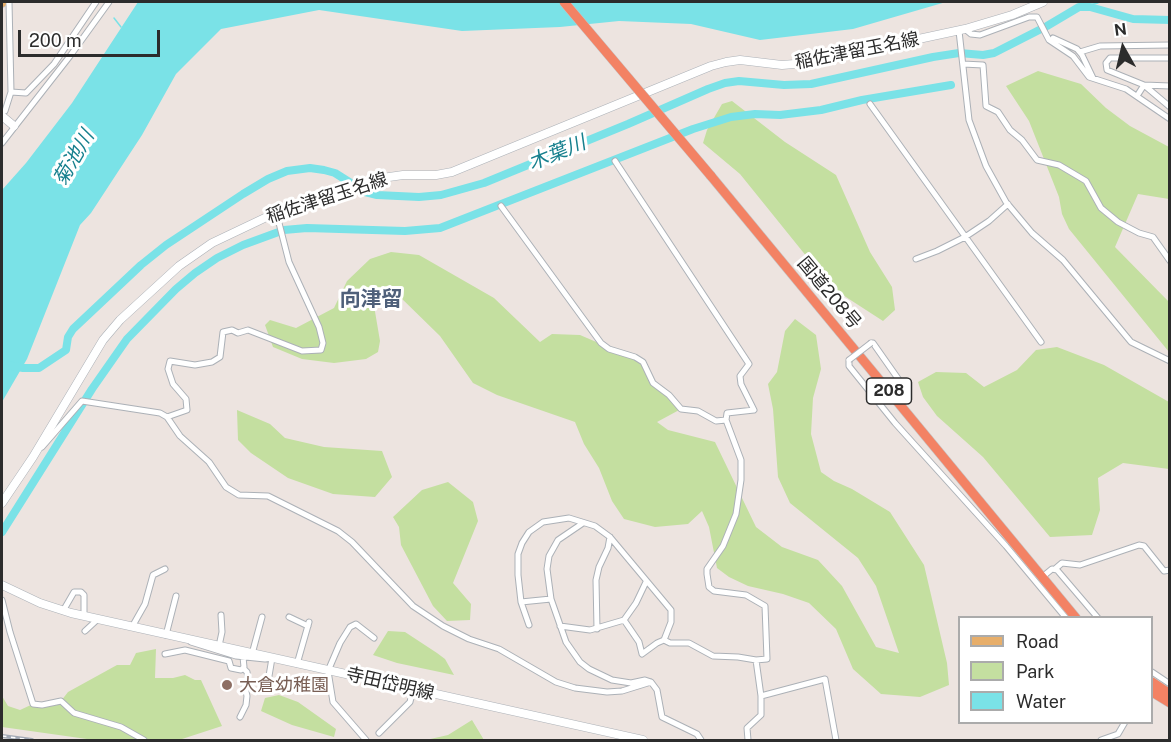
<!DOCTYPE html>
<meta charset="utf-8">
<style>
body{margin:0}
#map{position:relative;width:1171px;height:742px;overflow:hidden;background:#ede4e0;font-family:"Public Sans",sans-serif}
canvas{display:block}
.frame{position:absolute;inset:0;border:3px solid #2c2c2c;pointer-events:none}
.legend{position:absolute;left:958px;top:616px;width:195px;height:108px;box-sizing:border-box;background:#fff;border:2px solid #ababab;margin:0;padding:8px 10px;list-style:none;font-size:18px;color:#2c2c2c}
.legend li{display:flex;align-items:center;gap:12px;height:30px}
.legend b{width:30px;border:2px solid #ababab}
.north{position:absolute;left:1093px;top:18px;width:60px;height:60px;-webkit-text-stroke:4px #fff;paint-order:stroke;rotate:352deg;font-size:16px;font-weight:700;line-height:24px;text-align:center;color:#2c2c2c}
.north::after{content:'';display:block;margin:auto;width:21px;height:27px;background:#2c2c2c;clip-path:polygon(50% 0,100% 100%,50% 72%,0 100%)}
.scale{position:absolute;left:18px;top:30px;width:142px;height:27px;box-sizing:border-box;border:3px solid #2c2c2c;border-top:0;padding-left:8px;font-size:18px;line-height:21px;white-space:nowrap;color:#2c2c2c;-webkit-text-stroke:4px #fff;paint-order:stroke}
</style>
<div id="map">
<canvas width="1171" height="742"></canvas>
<div class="frame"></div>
<ul class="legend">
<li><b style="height:8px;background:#e7ae6a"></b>Road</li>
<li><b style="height:16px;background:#c4dfa0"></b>Park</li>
<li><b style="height:16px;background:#7ae2e7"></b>Water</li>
</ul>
<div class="north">N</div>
<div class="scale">200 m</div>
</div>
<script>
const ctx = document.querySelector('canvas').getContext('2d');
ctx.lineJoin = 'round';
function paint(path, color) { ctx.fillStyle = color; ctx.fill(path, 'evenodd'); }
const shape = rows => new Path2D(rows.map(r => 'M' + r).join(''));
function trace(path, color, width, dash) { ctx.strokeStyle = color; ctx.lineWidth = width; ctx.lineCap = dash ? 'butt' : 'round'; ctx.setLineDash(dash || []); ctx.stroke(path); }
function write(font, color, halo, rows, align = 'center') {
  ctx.font = font + ' "Public Sans","Noto Sans JP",sans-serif'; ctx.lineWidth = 6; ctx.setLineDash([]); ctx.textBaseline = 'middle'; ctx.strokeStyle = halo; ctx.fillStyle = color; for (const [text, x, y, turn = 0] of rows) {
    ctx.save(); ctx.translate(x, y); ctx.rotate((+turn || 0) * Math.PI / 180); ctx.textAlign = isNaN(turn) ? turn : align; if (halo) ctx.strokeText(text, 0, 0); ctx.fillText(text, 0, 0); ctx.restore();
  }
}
paint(shape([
 [1038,71,1081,84,1106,108,1130,126,1169,147,1169,199,1138,194,1115,247,1169,302,1169,352,1069,229,1062,214,1059,197,1029,121,1006,86],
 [732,101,785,142,836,175,870,252,892,287,895,310,883,321,832,288,740,174,703,143,707,130,722,104],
 [391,252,419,255,494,298,540,342,552,334,580,335,643,362,653,383,681,409,657,422,668,430,715,442,756,527,782,547,818,560,842,586,876,647,899,653,876,586,858,558,790,503,778,477,773,409,768,384,777,372,785,331,795,319,816,335,821,369,813,398,811,434,821,472,834,481,852,489,890,512,924,565,947,663,949,685,920,697,881,694,853,669,836,629,809,603,783,594,748,586,729,577,717,568,709,527,702,511,688,524,655,527,624,519,612,501,599,468,584,444,575,422,497,395,473,383,440,336,397,294,371,288,380,341,378,352,366,359,334,363,302,359,273,347,265,325,270,320,296,328,334,308,347,281,370,259],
 [1057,347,1104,365,1169,402,1169,469,1123,463,1098,478,1100,510,1092,535,1050,537,983,457,937,416,923,397,918,382,936,372,966,373,984,387,1017,370,1036,350],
 [237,410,270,424,285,438,324,447,382,451,392,477,375,497,333,494,288,478,251,453,238,440],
 [448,482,473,502,478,521,453,583,471,604,470,620,447,621,433,606,401,545,399,527,393,517,422,490],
 [388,631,405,632,437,653,445,659,454,675,397,663,373,655],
 [156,649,155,678,173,678,185,675,195,680,201,680,222,726,179,740,94,740,2,727,2,696,8,706,20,710,33,704,61,701,68,692,117,665,130,665,136,653],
 [279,695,298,702,336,729,334,737,292,725,261,711,265,698],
 [472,720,484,740,426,740,448,735]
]), '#c4dfa0');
paint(shape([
 [138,2,946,2,853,29,760,40,691,24,619,21,560,27,462,31,319,10,221,29,176,74,142,135,91,213,80,225,27,359,2,402,2,190,26,163,72,103]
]), '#7ae2e7');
trace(shape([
 [1079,7,1098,3],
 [114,18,121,27]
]), '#7ae2e7', 1.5);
trace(shape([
 [2,364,23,368,39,368,66,350,68,337,73,329,141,265,166,245,243,194,268,179,287,171,310,168,324,170,335,173,365,192,377,195,419,197,441,195,484,183,628,124,708,89,725,83,739,81,784,85,811,84,933,57,959,53,983,55,994,53,1047,26,1079,7,1090,7,1133,19,1170,20],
 [2,532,92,389,127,339,176,289,195,273,217,258,243,245,284,230,307,228,405,231,440,228,693,129,731,117,755,114,780,115,821,110,862,100,951,85]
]), '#7ae2e7', 8);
const street = shape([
 [965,29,971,34,980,35,1029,17,1037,17,1049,40,1073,56,1089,77,1126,89,1170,119],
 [959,31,969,120,986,166,1006,202,1032,233,1063,260,1131,342,1170,361],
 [1053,38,1077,49,1082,55,1093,78],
 [1080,52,1100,46,1170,45],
 [1170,58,1110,58,1106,63,1107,70,1144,85,1170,107],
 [963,64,983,65,986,106,998,112,1010,130,1022,140,1037,160,1059,165,1086,181,1101,208,1118,222,1139,233,1153,237,1170,261],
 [11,92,26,93,54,64,96,2],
 [1137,96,1144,85,1170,86],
 [870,104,1041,342],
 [5,111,11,92,9,2],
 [2,143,70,56,109,2],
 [615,161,749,364,740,376,741,384,754,410,727,413,726,420,741,460,741,480,736,514,723,546,707,569,707,574,709,587,714,591,746,595,765,606,767,659,756,660,738,657,713,656,689,643,670,643,664,640,657,643,642,654,639,642,624,620],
 [501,206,601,343,609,349,635,357,643,362,653,383,669,395,681,409,698,411,716,421,726,420],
 [916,259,937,251,965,237,989,221,1008,204],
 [871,343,873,343,899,380,899,383,889,392],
 [849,360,849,366,895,423,1006,546,1066,618],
 [167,417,187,410,186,399,173,384,168,369,170,361,195,365,212,362,220,357,223,332,232,330,238,333,248,330,302,351,321,350,323,343,319,327,289,262,279,223,273,214],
 [42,447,82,401,160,413,167,417,180,436,209,462,226,487,239,495,268,496,338,531,352,542,413,606,443,626,469,639,499,649,556,682,575,688,607,692,622,691,651,682],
 [583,523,558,540,549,556,547,569,551,599,566,642,580,662,589,669,612,680,631,683,645,680,651,682,657,690,662,717,697,734,701,740],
 [1055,569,1062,563,1080,565,1139,545,1144,546,1164,571,1170,570],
 [1041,578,1052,569,1057,570,1098,618],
 [2,600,10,632,33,704,42,705,61,701,74,713,121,727,144,740],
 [521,602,551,599],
 [63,611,74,592,81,592,84,595,84,616],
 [289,617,308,626],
 [529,625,521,602,518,575,518,554,522,543,529,532,543,522,569,518,595,526,610,537,671,610,671,622,664,640],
 [560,626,590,630,624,620,636,603,646,582],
 [132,627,145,604,153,575,165,569],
 [597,629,596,580,599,567,608,548,610,537],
 [85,631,98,619],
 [166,635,176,596],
 [191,642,236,656,265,659,272,658,269,676],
 [219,646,222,632,221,615],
 [165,654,185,650,229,661,231,668,241,670,244,667,243,657],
 [252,654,262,617],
 [297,664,309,622],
 [1152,672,1170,684],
 [761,696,825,679,836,740],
 [240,717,246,705,247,696,245,687,248,678,247,672,243,668],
 [379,733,410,702,413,689],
 [366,740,333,702,328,671,340,643,350,627,356,624,374,638],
 [748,740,747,728,761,715,761,696,756,660],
 [1101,740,1118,734,1125,722]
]);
const secondary = shape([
 [2,116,14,126],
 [2,503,33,457,103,340,120,320,179,266,212,243,273,214,310,206,375,179,403,175,436,175,452,172,711,66,726,62,740,60,782,65,807,63,965,29,1012,15,1043,2],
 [2,585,40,603,71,613,643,740]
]);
const primary = shape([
 [2,3,2,2]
]);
const highway = shape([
 [711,176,1076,618],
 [1152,682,1170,694],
 [1152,692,1170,703]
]);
trace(street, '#acb1b7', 7);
trace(secondary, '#acb1b7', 9);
trace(primary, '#c4c4c4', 10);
trace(highway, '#c4c4c4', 10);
trace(street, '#fff', 5);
trace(secondary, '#fff', 8);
trace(primary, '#e7ae6a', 8);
trace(highway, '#f38264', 9);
const rail = shape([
 [2,736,32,740]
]);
trace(rail, '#a2a9b5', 4);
trace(rail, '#fff', 1.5, [4.5]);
const streetBridge = shape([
 [849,360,871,343]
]);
const highwayBridge = shape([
 [564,2,711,176]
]);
trace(streetBridge, '#acb1b7', 7, []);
trace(highwayBridge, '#c4c4c4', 10, []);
trace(streetBridge, '#fff', 5);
trace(highwayBridge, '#f38264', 9);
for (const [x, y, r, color] of [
 [227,685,6,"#8d6e63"]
]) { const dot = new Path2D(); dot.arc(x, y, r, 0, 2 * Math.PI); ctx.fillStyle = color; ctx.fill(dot); trace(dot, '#fff', 2); }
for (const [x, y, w] of [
 [889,391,45]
]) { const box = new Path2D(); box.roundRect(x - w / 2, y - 13, w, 26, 4.5); ctx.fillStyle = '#fff'; ctx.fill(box); trace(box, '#2c2c2c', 1.5); }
write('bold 16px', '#2c2c2c', null, [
 ["208",889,391]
]);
write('18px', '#2c2c2c', '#fff', [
 ["稲佐津留玉名線",857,51,-11],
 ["稲佐津留玉名線",327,198,-18],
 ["国道208号",829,293,50],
 ["寺田岱明線",390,684,13]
]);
write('18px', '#785e54', '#fff', [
 ["大倉幼稚園",239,685]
], 'left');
write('italic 20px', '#17808e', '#fff', [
 ["木葉川",557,153,-22],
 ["菊池川",74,158,-60]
]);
write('bold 21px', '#4f607a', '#fff', [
 ["向津留",371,300]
]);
</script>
